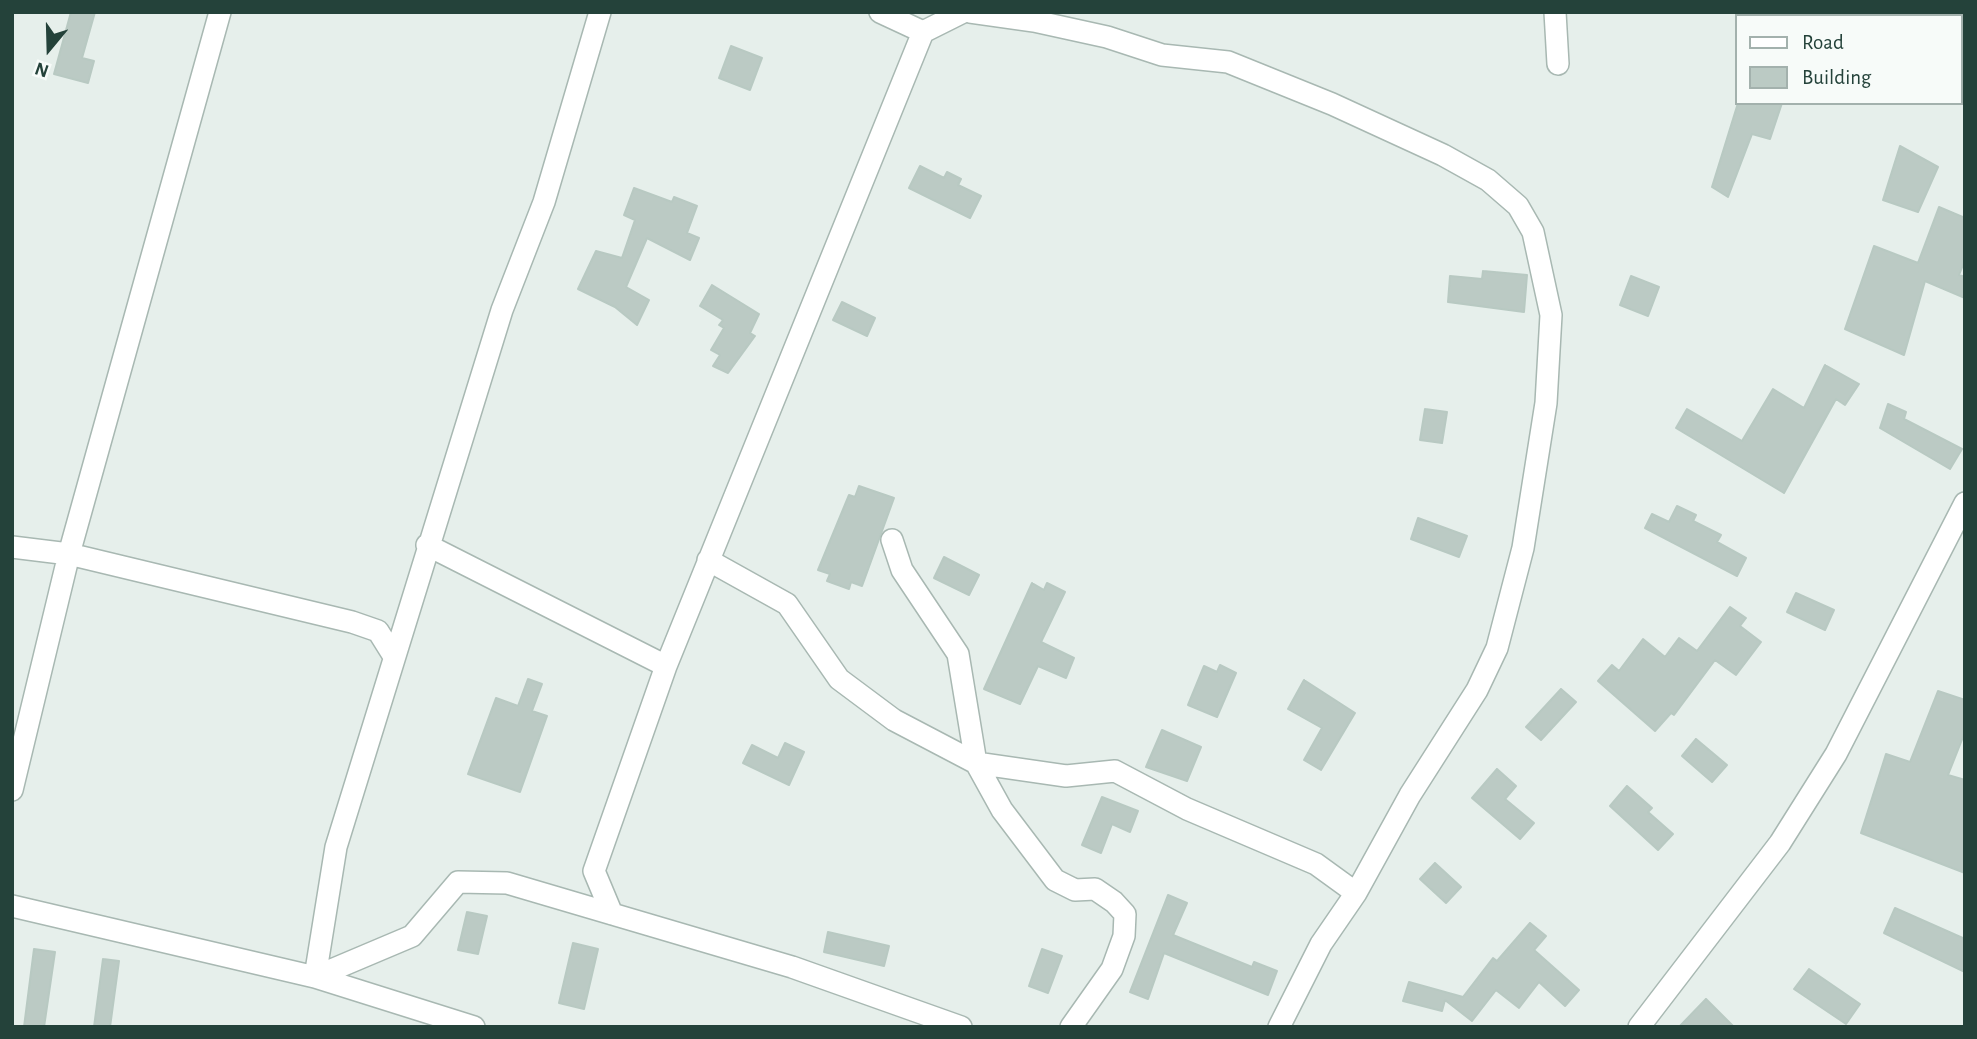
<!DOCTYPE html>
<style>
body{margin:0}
#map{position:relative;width:1977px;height:1039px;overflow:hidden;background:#e6efeb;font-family:"Alegreya Sans",sans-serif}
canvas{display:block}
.frame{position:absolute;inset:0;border:14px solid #24423a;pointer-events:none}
.legend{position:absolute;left:1735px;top:14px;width:228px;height:91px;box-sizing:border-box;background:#f7fbf9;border:2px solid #a3b1ad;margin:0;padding:9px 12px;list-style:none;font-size:21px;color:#24423a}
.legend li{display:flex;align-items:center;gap:14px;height:35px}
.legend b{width:35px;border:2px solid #a3b1ad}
.north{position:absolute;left:14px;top:14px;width:70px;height:70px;-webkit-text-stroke:5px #f7fbf9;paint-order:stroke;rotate:199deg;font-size:19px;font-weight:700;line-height:28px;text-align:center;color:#24423a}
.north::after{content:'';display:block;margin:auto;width:24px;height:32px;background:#24423a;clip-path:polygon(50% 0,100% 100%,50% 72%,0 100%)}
</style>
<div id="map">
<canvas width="1977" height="1039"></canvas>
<div class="frame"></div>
<ul class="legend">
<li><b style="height:9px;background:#fff"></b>Road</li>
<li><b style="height:19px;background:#bbcac4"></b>Building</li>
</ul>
<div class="north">N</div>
</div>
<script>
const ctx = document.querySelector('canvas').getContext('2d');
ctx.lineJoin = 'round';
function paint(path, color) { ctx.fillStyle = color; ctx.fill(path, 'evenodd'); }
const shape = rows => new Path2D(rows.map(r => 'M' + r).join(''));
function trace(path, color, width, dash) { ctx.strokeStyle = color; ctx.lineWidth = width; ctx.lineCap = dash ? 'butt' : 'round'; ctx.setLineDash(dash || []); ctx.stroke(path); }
const building = shape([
 [71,12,95,12,82,58,94,61,88,83,54,74,71,12],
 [731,46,762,58,750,90,719,78,731,46],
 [1738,103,1782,103,1770,139,1752,134,1728,197,1712,187,1738,103],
 [1900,146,1938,167,1918,212,1883,200,1900,146],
 [920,166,944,178,947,172,961,179,958,185,981,196,970,218,909,188,920,166],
 [634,188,672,202,674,197,697,206,687,233,699,238,690,260,647,238,626,287,649,300,637,325,615,307,578,289,596,251,622,258,635,220,624,215,634,188],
 [1939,207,1965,218,1965,260,1959,275,1965,277,1965,298,1925,281,1904,355,1845,329,1874,246,1918,263,1939,207],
 [1483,271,1527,275,1524,312,1448,302,1450,276,1482,279,1483,271],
 [1631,276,1659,287,1648,316,1620,305,1631,276],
 [712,285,759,314,750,333,755,336,728,373,713,366,720,355,711,350,724,328,719,325,723,320,700,306,712,285],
 [842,302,875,318,867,336,833,320,842,302],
 [1825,365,1859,384,1845,405,1836,399,1784,493,1676,428,1687,409,1742,441,1773,389,1804,408,1825,365],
 [1888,404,1906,412,1904,419,1962,449,1950,469,1880,428,1888,404],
 [1425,409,1447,412,1442,443,1420,440,1425,409],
 [859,486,894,498,862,586,851,582,849,589,827,581,830,574,818,570,849,495,855,497,859,486],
 [1677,506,1696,515,1693,521,1721,535,1717,542,1746,558,1737,576,1645,528,1652,514,1669,522,1677,506],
 [1418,518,1467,536,1459,557,1411,539,1418,518],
 [944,557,979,575,969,595,934,578,944,557],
 [1032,583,1044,590,1047,583,1065,592,1041,642,1074,658,1066,678,1038,666,1020,704,984,689,1032,583],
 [1796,593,1834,610,1825,630,1787,612,1796,593],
 [1730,607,1746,618,1740,626,1761,642,1736,675,1715,660,1674,715,1671,713,1655,731,1598,681,1612,665,1619,671,1643,639,1665,657,1679,638,1697,651,1730,607],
 [1220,665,1236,673,1217,717,1188,705,1204,666,1217,672,1220,665],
 [528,679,542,684,532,711,547,716,520,792,468,774,496,698,518,706,528,679],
 [1304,680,1355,713,1321,770,1304,760,1322,728,1288,709,1304,680],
 [1561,689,1576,702,1541,740,1526,727,1561,689],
 [1938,691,1965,700,1965,732,1948,775,1965,780,1965,873,1861,833,1886,754,1910,762,1938,691],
 [1162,730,1201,747,1187,781,1146,767,1162,730],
 [1696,739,1727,765,1712,782,1682,756,1696,739],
 [785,743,804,752,789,785,743,763,752,745,778,758,785,743],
 [1497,769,1516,786,1505,799,1534,823,1520,839,1472,798,1497,769],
 [1627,786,1652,808,1648,812,1673,834,1658,850,1610,806,1627,786],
 [1102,797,1138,811,1130,832,1112,824,1101,853,1082,845,1102,797],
 [1435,863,1461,887,1446,903,1420,879,1435,863],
 [1168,895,1187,903,1173,935,1252,967,1254,962,1277,971,1268,995,1164,953,1148,999,1130,992,1168,895],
 [1895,908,1965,939,1965,972,1884,933,1895,908],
 [467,912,487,916,478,954,458,950,467,912],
 [1530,923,1546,936,1534,950,1579,990,1565,1006,1539,982,1519,1008,1496,990,1472,1021,1445,1000,1442,1011,1403,1001,1409,982,1463,997,1493,958,1497,961,1530,923],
 [828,932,889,946,884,966,824,952,828,932],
 [573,943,598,949,584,1009,559,1003,573,943],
 [34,949,55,952,44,1027,24,1027,34,949],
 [1042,949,1062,956,1048,993,1029,986,1042,949],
 [103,959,119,961,110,1027,94,1027,103,959],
 [1809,969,1860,1004,1846,1024,1794,989,1809,969],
 [1706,999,1734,1027,1679,1027,1706,999]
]);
paint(building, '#bbcac4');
trace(building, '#b8c9c2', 2);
const minor = shape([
 [880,12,923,32,963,12],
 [970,12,1034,21,1107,37,1162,55,1228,62,1332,104,1443,155,1488,180,1518,206,1533,232,1551,315,1546,403,1523,548,1497,648,1477,690,1410,795,1356,893,1321,944,1279,1027],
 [1555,12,1558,64],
 [1933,12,1940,16],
 [1961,26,1965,28],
 [892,540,902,570,958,654,976,763,1002,810,1055,880,1075,890,1095,889,1114,902,1125,914,1124,936,1112,969,1071,1027],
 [427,545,666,666],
 [12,547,69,554,352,622,378,631,393,655],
 [708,560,787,604,839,679,894,720,976,763,1066,776,1115,771,1187,809,1316,864,1356,893],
 [12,790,69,554,220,12],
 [12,906,315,977,474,1027],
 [612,914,594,871,666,666,923,32],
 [315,977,336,847,502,310,544,202,600,12],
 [315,977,412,936,458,882,507,883,792,967,961,1027],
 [1639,1027,1780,843,1836,754,1965,503]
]);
trace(minor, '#a8b8b2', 24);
trace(minor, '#fff', 21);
</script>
